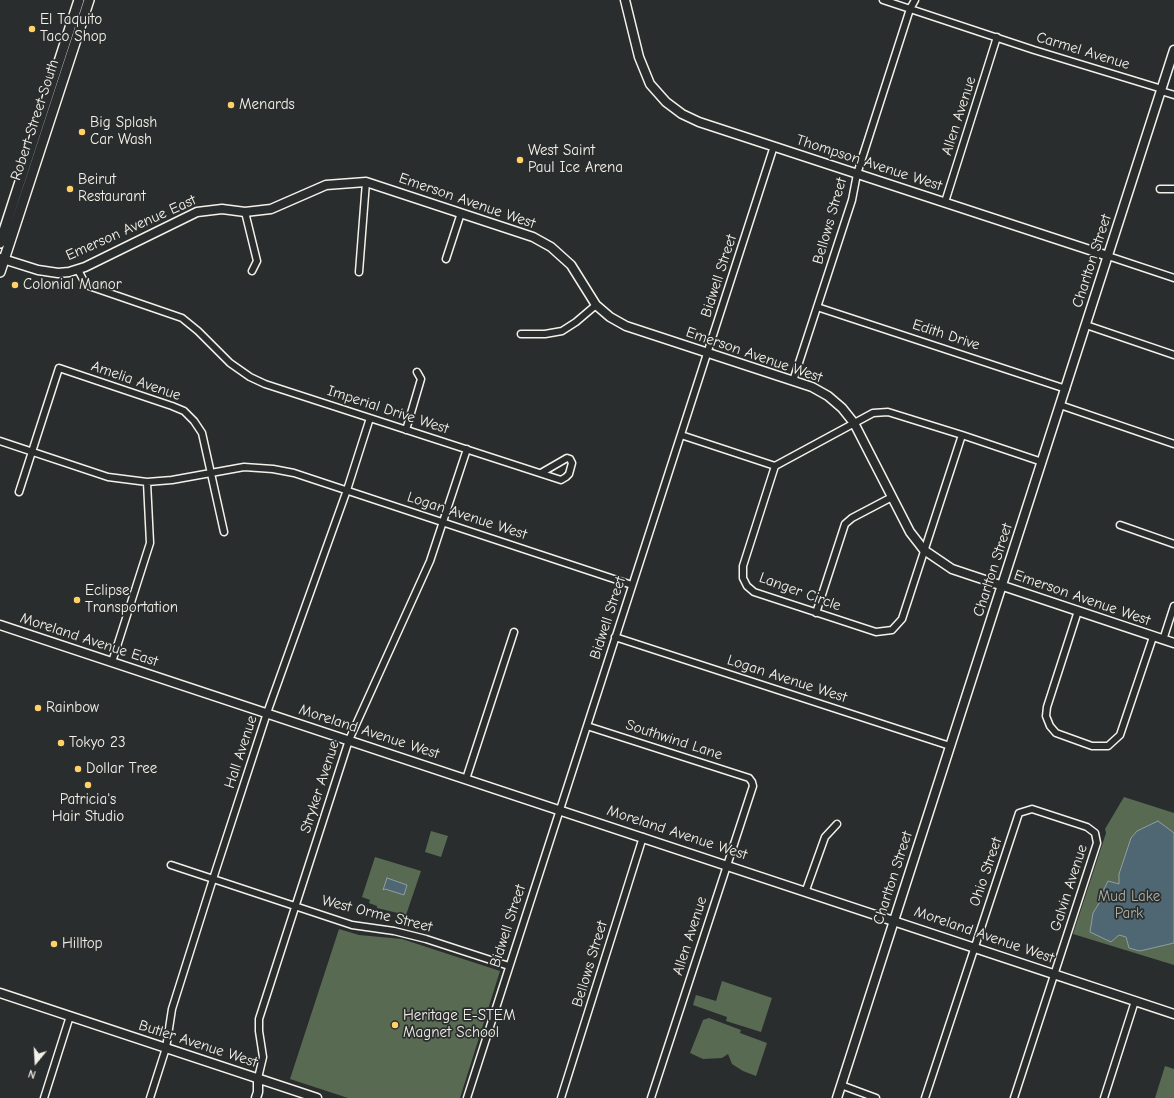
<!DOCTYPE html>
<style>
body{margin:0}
#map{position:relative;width:1174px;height:1098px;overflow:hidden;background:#2a2d2e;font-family:"Comic Neue",sans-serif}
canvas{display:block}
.north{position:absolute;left:16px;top:1042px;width:40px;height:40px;-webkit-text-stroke:3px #2a2d2e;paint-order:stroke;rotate:198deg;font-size:11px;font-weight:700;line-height:16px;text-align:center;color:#f4f1e8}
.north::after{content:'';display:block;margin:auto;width:14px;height:18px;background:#f4f1e8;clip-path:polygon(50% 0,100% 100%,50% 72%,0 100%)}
</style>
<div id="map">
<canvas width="1174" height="1098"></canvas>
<div class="north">N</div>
</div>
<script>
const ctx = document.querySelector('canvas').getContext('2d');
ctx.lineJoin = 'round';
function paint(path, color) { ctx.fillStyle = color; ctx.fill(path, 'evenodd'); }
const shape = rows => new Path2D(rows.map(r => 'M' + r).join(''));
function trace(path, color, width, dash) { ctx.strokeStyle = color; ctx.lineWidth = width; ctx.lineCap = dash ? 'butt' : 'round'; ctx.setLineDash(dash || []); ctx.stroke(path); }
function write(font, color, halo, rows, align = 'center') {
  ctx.font = font + ' "Comic Neue",sans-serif'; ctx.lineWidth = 3.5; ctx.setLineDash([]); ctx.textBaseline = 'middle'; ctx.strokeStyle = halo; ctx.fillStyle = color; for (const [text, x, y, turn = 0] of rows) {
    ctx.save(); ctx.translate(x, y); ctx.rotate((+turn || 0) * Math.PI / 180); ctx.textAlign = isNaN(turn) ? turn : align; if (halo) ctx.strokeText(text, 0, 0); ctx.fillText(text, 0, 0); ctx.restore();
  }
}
paint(shape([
 [1124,797,1174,813,1174,965,1073,934,1106,833,1105,829],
 [431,831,448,836,441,857,425,852],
 [375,857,421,871,406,915,377,908,377,906,369,903,370,900,362,897],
 [339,929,359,935,402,939,500,971,460,1098,348,1098,290,1079],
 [722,981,772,998,761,1032,726,1021,727,1017,693,1005,696,995,716,1001],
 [709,1018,741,1030,740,1033,767,1043,756,1076,743,1071,732,1064,728,1054,722,1058,703,1059,690,1053,703,1020],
 [1165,1066,1174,1069,1174,1098,1155,1098]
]), '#596a53');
const water = shape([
 [1158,821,1174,833,1174,943,1140,951,1129,948,1126,937,1119,935,1111,942,1090,932,1093,913,1106,892,1103,891,1108,881,1119,884,1119,874,1131,838,1137,831,1158,821],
 [387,878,407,885,404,895,385,889,383,890,387,878]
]);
paint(water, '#4e6773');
trace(water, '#909ea2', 1);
const minor = shape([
 [883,0,1034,50,1162,89],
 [1161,91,1174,95],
 [1160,189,1174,189],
 [945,202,997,37],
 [245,212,257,261,252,271],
 [1108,256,1174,278],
 [446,259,461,213],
 [78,270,86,285,182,318,198,331,230,363,250,377,265,384,561,480,566,477,569,474,572,463,570,459,567,458,541,473],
 [359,272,366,182],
 [817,307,1066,389],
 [1086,325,1174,355],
 [521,334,545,334,562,331,576,322,596,305],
 [793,381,852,200,857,174,910,9,915,0],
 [1060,405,1174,444],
 [406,430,421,379,417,372],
 [681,435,775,466],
 [962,435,902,619,892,630,876,632,754,592,747,586,743,578,743,566,775,466,873,413,888,412,962,435,1042,462],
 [0,441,108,477,147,482,172,480,244,467,273,469,294,473,632,585],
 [19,492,59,368,172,406,184,411,194,421,202,433,224,532],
 [1120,525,1174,544],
 [1078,611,1047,707,1046,716,1050,726,1056,733,1092,746,1108,746,1120,735,1153,637],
 [816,613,845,524,852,518,892,497],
 [615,637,950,746],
 [1163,640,1174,606],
 [112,662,150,543,147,482],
 [587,726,749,778,752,782,753,786,651,1098],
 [466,779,514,632],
 [171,865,352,925,394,931,426,939,509,966],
 [806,890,825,837,837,824],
 [258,1078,263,1057,259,1031,259,1019,349,740,430,561,467,449],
 [841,1085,876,1098],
 [44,1098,70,1016],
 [150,1098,166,1048,172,1009,213,879,267,713,347,490,370,418],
 [467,1098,774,146],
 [561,1098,643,837],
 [925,1098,1019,813,1032,809,1087,827,1095,833,1097,843,1014,1098],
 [1104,1098,1135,1001]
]);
const tertiary = shape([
 [625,0,639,57,650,84,666,102,682,114,699,122,1108,256],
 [0,258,38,270,58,273,69,272,85,267,197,212,222,209,245,212,271,209,326,185,366,182,533,237,551,247,571,265,596,305,610,317,626,326,812,387,828,396,842,408,854,423,910,532,924,550,952,569,1174,643],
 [0,625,1174,1014],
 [0,993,317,1098],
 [256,1098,258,1092,258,1078],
 [837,1098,1174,50]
]);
const secondary = shape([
 [0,243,79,0],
 [0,272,89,0]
]);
trace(minor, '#f4f1e8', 9);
trace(tertiary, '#f4f1e8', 11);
trace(secondary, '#f4f1e8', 12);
trace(minor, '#2a2d2e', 6);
trace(tertiary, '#2a2d2e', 8);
trace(secondary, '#2a2d2e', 9);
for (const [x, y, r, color] of [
 [32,29,4,"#ffd166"],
 [231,105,4,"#ffd166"],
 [82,132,4,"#ffd166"],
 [520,160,4,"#ffd166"],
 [70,189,4,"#ffd166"],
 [15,285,4,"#ffd166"],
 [77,600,4,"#ffd166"],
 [38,708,4,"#ffd166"],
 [61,743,4,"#ffd166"],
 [78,769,4,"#ffd166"],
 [88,785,4,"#ffd166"],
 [54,944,4,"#ffd166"],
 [395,1025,4,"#ffd166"]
]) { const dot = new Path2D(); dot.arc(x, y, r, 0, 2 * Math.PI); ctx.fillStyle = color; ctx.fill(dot); trace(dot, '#2a2d2e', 1.5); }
write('15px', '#f4f1e8', '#2a2d2e', [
 ["El Taquito",40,20],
 ["Taco Shop",40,37],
 ["Menards",239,105],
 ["Big Splash",90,123],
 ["Car Wash",90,140],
 ["West Saint",528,151],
 ["Paul Ice Arena",528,168],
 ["Beirut",78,180],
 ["Restaurant",78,197],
 ["Colonial Manor",23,285],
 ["Eclipse",85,591],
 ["Transportation",85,608],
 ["Rainbow",46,708],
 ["Tokyo 23",69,743],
 ["Dollar Tree",86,769],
 ["Patricia's",88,800,"center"],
 ["Hair Studio",88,817,"center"],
 ["Hilltop",62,944],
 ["Heritage E-STEM",403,1016],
 ["Magnet School",403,1033]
], 'left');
write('15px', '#f4f1e8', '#2a2d2e', [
 ["Carmel Avenue",1083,51,17],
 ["Allen Avenue",959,116,-72],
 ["Robert Street South",35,120,-72],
 ["Thompson Avenue West",869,163,18],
 ["Emerson Avenue West",467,201,19],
 ["Bellows Street",830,221,-74],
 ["Emerson Avenue East",131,228,-24],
 ["Charlton Street",1092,261,-72],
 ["Bidwell Street",719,276,-72],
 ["Edith Drive",946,335,18],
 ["Emerson Avenue West",754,355,19],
 ["Amelia Avenue",136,381,19],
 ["Imperial Drive West",388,410,18],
 ["Logan Avenue West",467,516,18],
 ["Charlton Street",993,570,-72],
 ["Langer Circle",800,592,20],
 ["Emerson Avenue West",1082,598,19],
 ["Bidwell Street",608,618,-72],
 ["Moreland Avenue East",89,640,18],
 ["Logan Avenue West",787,679,18],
 ["Moreland Avenue West",369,732,18],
 ["Southwind Lane",674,740,18],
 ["Hall Avenue",241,752,-72],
 ["Stryker Avenue",320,787,-72],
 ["Moreland Avenue West",677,833,18],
 ["Ohio Street",986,872,-71],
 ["Charlton Street",893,878,-72],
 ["Galvin Avenue",1069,888,-72],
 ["West Orme Street",377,914,14],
 ["Bidwell Street",508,926,-72],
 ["Moreland Avenue West",984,935,19],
 ["Allen Avenue",690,936,-72],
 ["Bellows Street",590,964,-73],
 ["Butler Avenue West",198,1044,18]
]);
write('15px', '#aeb4a5', '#2a2d2e', [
 ["Mud Lake",1129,897],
 ["Park",1129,914]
]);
</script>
